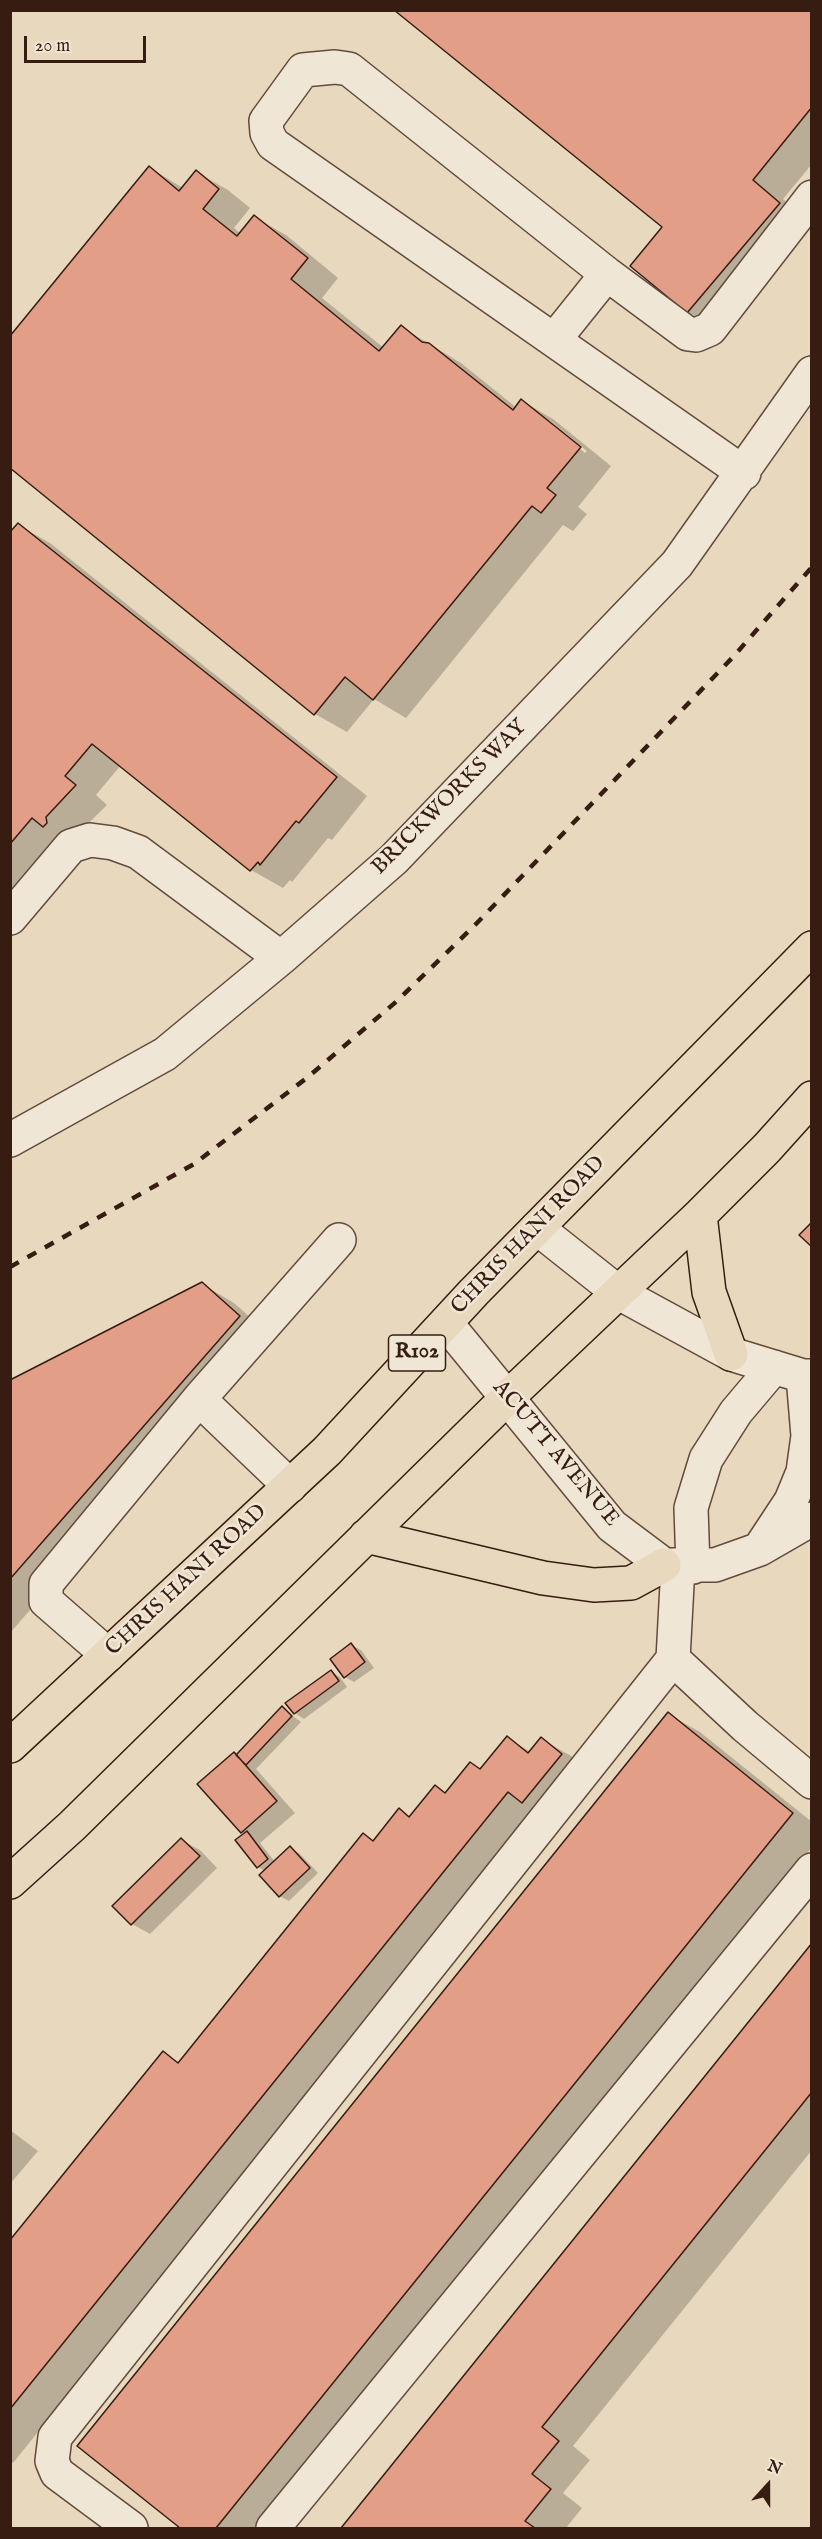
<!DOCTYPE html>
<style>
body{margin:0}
#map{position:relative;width:822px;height:2539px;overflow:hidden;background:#e8d9be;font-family:"IM FELL English",serif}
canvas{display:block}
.frame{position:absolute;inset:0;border:12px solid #361c11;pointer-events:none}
.north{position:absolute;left:738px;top:2455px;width:60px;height:60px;-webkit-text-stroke:4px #f0e6d5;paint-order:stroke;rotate:21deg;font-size:16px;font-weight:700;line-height:24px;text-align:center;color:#361c11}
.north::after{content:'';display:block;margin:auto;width:21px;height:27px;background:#361c11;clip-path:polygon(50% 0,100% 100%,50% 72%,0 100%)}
.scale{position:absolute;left:24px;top:36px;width:122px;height:27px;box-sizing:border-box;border:3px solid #361c11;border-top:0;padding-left:8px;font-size:18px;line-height:21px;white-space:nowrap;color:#361c11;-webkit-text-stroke:4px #f0e6d5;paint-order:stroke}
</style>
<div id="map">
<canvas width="822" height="2539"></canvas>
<div class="frame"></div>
<div class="north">N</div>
<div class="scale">20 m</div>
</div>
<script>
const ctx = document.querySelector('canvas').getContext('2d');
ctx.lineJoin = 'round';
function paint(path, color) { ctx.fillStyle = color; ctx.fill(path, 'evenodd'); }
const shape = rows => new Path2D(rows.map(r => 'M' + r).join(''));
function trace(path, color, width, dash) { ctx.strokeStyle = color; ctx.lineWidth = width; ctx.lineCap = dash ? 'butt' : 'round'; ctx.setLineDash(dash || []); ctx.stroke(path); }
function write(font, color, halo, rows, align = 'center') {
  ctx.font = font + ' "IM FELL English",serif'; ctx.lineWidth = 5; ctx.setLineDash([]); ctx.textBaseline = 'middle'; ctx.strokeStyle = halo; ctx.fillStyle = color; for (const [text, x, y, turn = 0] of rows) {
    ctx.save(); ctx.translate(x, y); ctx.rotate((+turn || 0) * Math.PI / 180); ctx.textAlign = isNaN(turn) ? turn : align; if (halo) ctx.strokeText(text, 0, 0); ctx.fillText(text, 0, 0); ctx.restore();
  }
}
paint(shape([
 [812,10,812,164,783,199,811,222,719,330,688,312,665,227],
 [150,168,183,188,196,172,228,190,250,208,234,228,241,234,254,217,286,235,338,278,322,298,384,348,401,327,461,363,517,408,522,401,553,419,611,466,578,507,587,514,573,531,563,525,406,718,374,699,347,732,315,714,10,466],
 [549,420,587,451,585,453,549,423],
 [18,525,50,543,367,796,332,840,328,838,292,882,290,880,283,888,251,870,121,765,96,795,107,805,10,901,10,535],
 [202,1284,234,1303,270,1335,10,1633,10,1380],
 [351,1645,361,1650,374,1668,354,1682,345,1677],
 [331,1672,340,1677,347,1687,304,1719,295,1713],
 [282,1708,301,1722,256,1769,295,1813,260,1843,275,1862,290,1848,299,1853,318,1873,289,1901,279,1896,265,1871,258,1867,246,1834,242,1832,237,1756],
 [668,1714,700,1732,812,1822,812,1847,262,2528,182,2528,79,2446],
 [507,1738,531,1752,541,1739,573,1757,593,1773,539,1811,13,2463,10,2461,10,2243,163,2053,180,2063,363,1835,374,1841,399,1810,411,1817,435,1787,447,1794,481,1770],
 [181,1840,200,1850,217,1868,150,1934,132,1924],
 [812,1945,812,2150,573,2446,590,2460,563,2493,582,2508,566,2528,343,2528],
 [10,2130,38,2151,10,2184]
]), '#0003');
const building = shape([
 [394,10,812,10,812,107,753,180,780,203,687,313,630,266,662,227,394,10],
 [149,166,179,191,196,170,219,189,203,209,237,236,254,215,308,258,291,279,379,351,401,325,422,342,429,343,513,410,521,399,581,447,547,488,556,495,541,513,532,506,373,700,345,677,314,715,10,468,10,336,149,166],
 [18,523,337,777,299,823,296,821,260,865,258,862,250,871,92,744,65,776,76,785,46,817,47,823,43,827,32,818,10,844,10,532,18,523],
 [812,1222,812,1247,799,1235,812,1222],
 [202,1282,240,1316,10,1579,10,1380,202,1282],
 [351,1643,365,1662,344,1678,330,1659,351,1643],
 [331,1670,339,1681,294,1714,285,1703,331,1670],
 [282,1706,292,1716,246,1765,236,1755,282,1706],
 [668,1712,793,1813,216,2528,180,2528,77,2446,668,1712],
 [507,1736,528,1753,541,1737,562,1754,522,1803,508,1792,10,2409,10,2240,163,2051,178,2063,363,1833,373,1841,399,1808,409,1817,435,1785,445,1793,470,1762,480,1769,507,1736],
 [234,1752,277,1801,241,1833,197,1784,234,1752],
 [247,1831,268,1859,257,1868,235,1840,247,1831],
 [181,1838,200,1856,131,1925,112,1906,181,1838],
 [290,1846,310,1868,279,1897,259,1875,290,1846],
 [812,1943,812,2092,542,2427,559,2441,532,2474,551,2489,525,2521,535,2528,341,2528,812,1943]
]);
paint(building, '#e39e87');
trace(building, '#361c11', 1.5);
const minor = shape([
 [554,340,607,274],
 [744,473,273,144,267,133,266,121,303,70,335,67,349,69,607,274,688,334,696,335,710,329,812,197],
 [10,918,71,846,90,840,113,843,138,852,281,958],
 [10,1140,165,1054,281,958,394,859,677,564,812,373],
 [537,1228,619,1293,731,1354,803,1376,812,1376],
 [446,1323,612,1526,664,1565,715,1565,760,1549,812,1519],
 [199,1399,339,1240],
 [762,1545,791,1501,803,1472,808,1436,803,1376],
 [693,1567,691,1508,706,1459,736,1412,774,1367],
 [108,1655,46,1601,46,1584,199,1399,290,1486],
 [673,1659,745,1726,812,1782],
 [131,2528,57,2473,52,2461,55,2437,673,1659,678,1566],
 [273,2528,812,1870]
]);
const major = shape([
 [700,1215,709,1292,731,1354],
 [366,1536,543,1578,594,1585,631,1583,664,1565],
 [10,1746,327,1451,474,1292,812,948],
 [10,1882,72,1826,507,1398,700,1215,767,1148,812,1098]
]);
trace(minor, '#624b3c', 36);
trace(major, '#361c11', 36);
trace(minor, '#f0e6d5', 33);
trace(major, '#e8d9be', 33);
trace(shape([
 [10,1267,194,1164,308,1077,397,1001,475,925,733,657,812,567]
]), '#361c11', 4.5, [10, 10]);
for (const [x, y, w] of [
 [417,1353,57]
]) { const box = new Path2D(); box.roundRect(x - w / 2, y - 18, w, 36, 4.5); ctx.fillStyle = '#f0e6d5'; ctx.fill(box); trace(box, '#361c11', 1.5); }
write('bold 21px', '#361c11', null, [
 ["R102",417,1353]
]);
write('22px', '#361c11', '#f0e6d5', [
 ["BRICKWORKS WAY",450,798,-45],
 ["CHRIS HANI ROAD",529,1236,-46],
 ["ACUTT AVENUE",555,1454,50],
 ["CHRIS HANI ROAD",187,1581,-43]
]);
</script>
